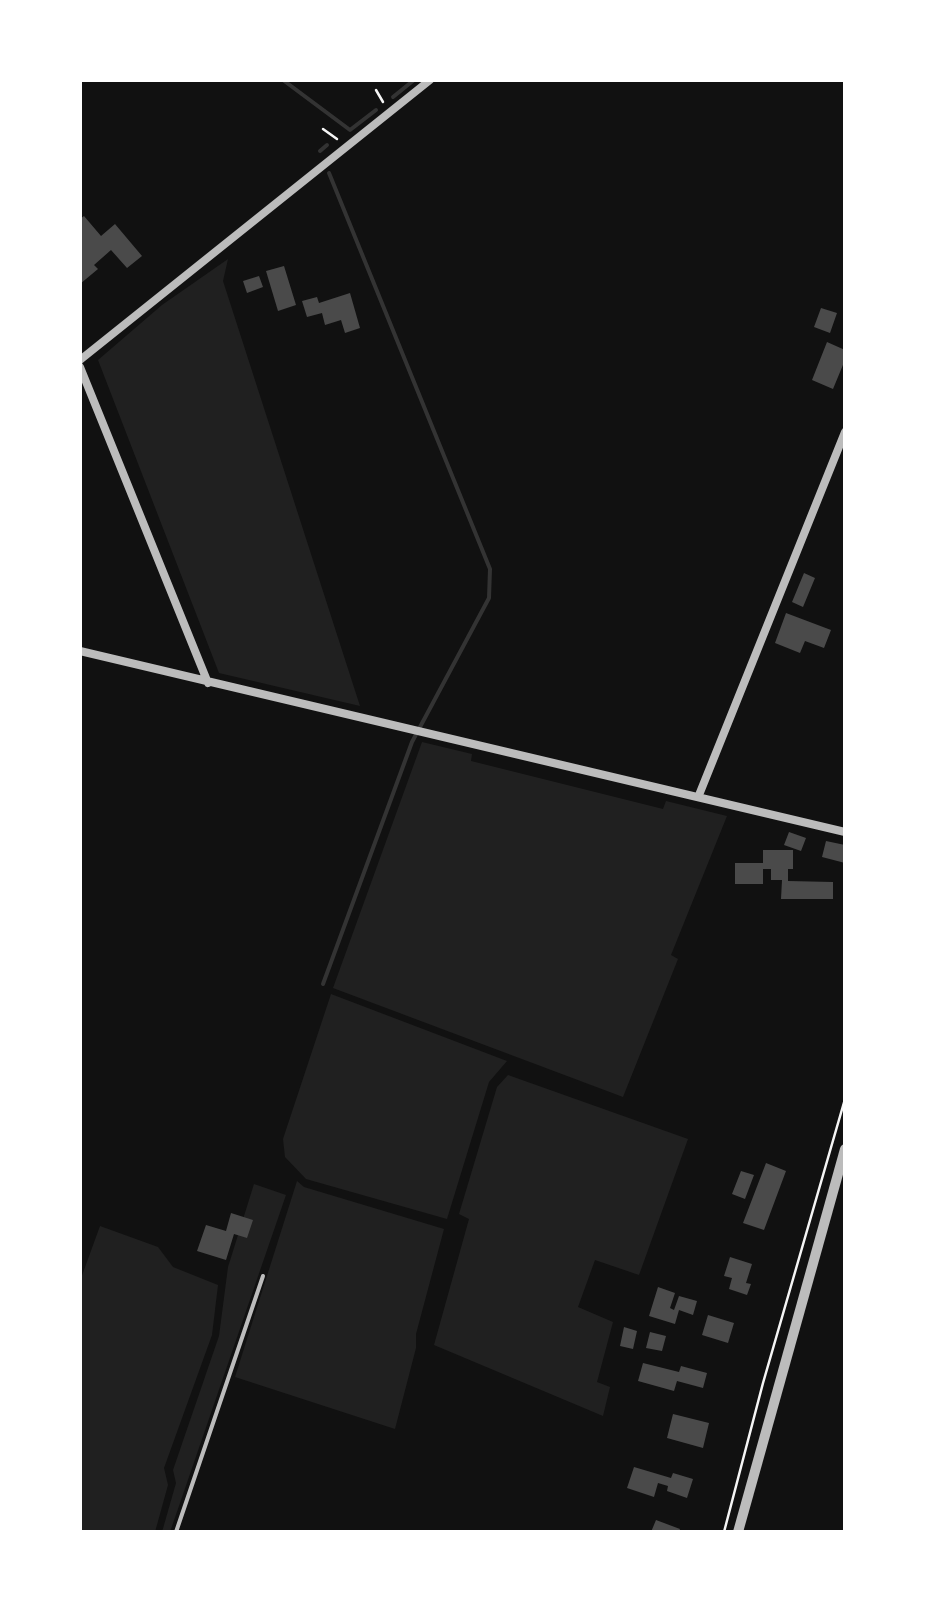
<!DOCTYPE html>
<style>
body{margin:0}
#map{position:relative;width:925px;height:1612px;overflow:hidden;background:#111;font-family:"Alegreya Sans",sans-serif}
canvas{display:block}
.frame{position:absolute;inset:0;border:82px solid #fff;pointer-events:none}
</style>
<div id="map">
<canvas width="925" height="1612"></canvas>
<div class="frame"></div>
</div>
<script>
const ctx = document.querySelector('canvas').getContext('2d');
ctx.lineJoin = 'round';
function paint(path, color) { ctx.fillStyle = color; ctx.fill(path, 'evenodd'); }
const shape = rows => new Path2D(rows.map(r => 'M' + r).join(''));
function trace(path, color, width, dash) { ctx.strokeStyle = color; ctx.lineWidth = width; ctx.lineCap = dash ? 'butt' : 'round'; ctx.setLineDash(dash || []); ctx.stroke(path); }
paint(shape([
 [228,259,223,281,360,706,219,673,98,360,162,305],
 [422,742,472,754,471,761,663,809,666,801,727,816,671,955,678,959,623,1097,333,988],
 [331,994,507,1061,489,1082,447,1219,306,1179,285,1157,283,1139],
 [508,1075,688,1139,639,1275,595,1260,578,1307,613,1322,597,1382,610,1387,603,1416,434,1345,469,1219,459,1214,497,1087],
 [297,1181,304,1187,444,1229,416,1334,416,1348,395,1429,235,1377],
 [254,1184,286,1195,170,1532,162,1532,176,1483,173,1470,219,1336,228,1267],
 [100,1226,158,1247,173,1267,218,1285,212,1335,164,1468,168,1485,155,1532,80,1532,80,1281]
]), '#202020');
trace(shape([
 [283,80,350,130,376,110],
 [393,97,414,80],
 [320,151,327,145],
 [323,984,412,742,489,598,490,569,329,173]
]), '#333', 4);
paint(shape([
 [84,216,101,236,115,224,142,256,127,268,111,250,94,265,98,269,80,284,80,219],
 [284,266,296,305,278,311,266,271],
 [259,276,263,287,247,293,243,281],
 [350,293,360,328,345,333,341,320,325,325,322,313,307,317,302,301,317,297,319,303],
 [821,308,837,313,830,333,814,327],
 [827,342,845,350,845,360,833,389,812,380],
 [804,573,815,578,803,607,792,602],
 [786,613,831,630,824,648,805,641,800,653,775,643],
 [789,832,806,838,801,851,784,845],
 [826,841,845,845,845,863,822,857],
 [763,850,793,850,793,869,788,869,788,881,833,882,833,899,781,899,782,880,771,880,771,869,763,869,763,884,735,884,735,863,763,863],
 [766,1163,786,1171,764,1230,743,1223],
 [741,1171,754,1175,745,1199,732,1194],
 [231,1213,253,1220,247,1238,234,1234,226,1260,197,1251,206,1225,226,1231],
 [730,1257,752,1264,746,1283,751,1284,747,1295,729,1289,732,1278,724,1276],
 [658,1287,675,1293,670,1308,674,1310,679,1296,697,1301,693,1315,679,1310,675,1324,649,1316],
 [708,1315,734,1323,728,1343,702,1335],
 [624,1327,637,1331,633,1349,620,1346],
 [650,1332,666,1336,662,1351,646,1348],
 [643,1363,679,1372,681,1366,707,1373,703,1388,677,1381,674,1391,638,1381],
 [673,1414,709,1423,703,1448,667,1438],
 [634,1467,671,1478,673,1473,693,1479,687,1498,667,1491,668,1486,658,1483,654,1497,627,1488],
 [656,1520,680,1529,679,1532,651,1532]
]), '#4a4a4a');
trace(shape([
 [376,90,383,102],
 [323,129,337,139],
 [724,1532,763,1383,845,1099]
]), '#f5f5f5', 2.5);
trace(shape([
 [176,1532,263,1276]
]), '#bcbcbc', 4);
trace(shape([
 [80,360,430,80],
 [80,367,208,683],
 [80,651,845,832],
 [699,795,845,432]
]), '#bcbcbc', 8);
trace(shape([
 [738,1532,845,1149]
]), '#bcbcbc', 10);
</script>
